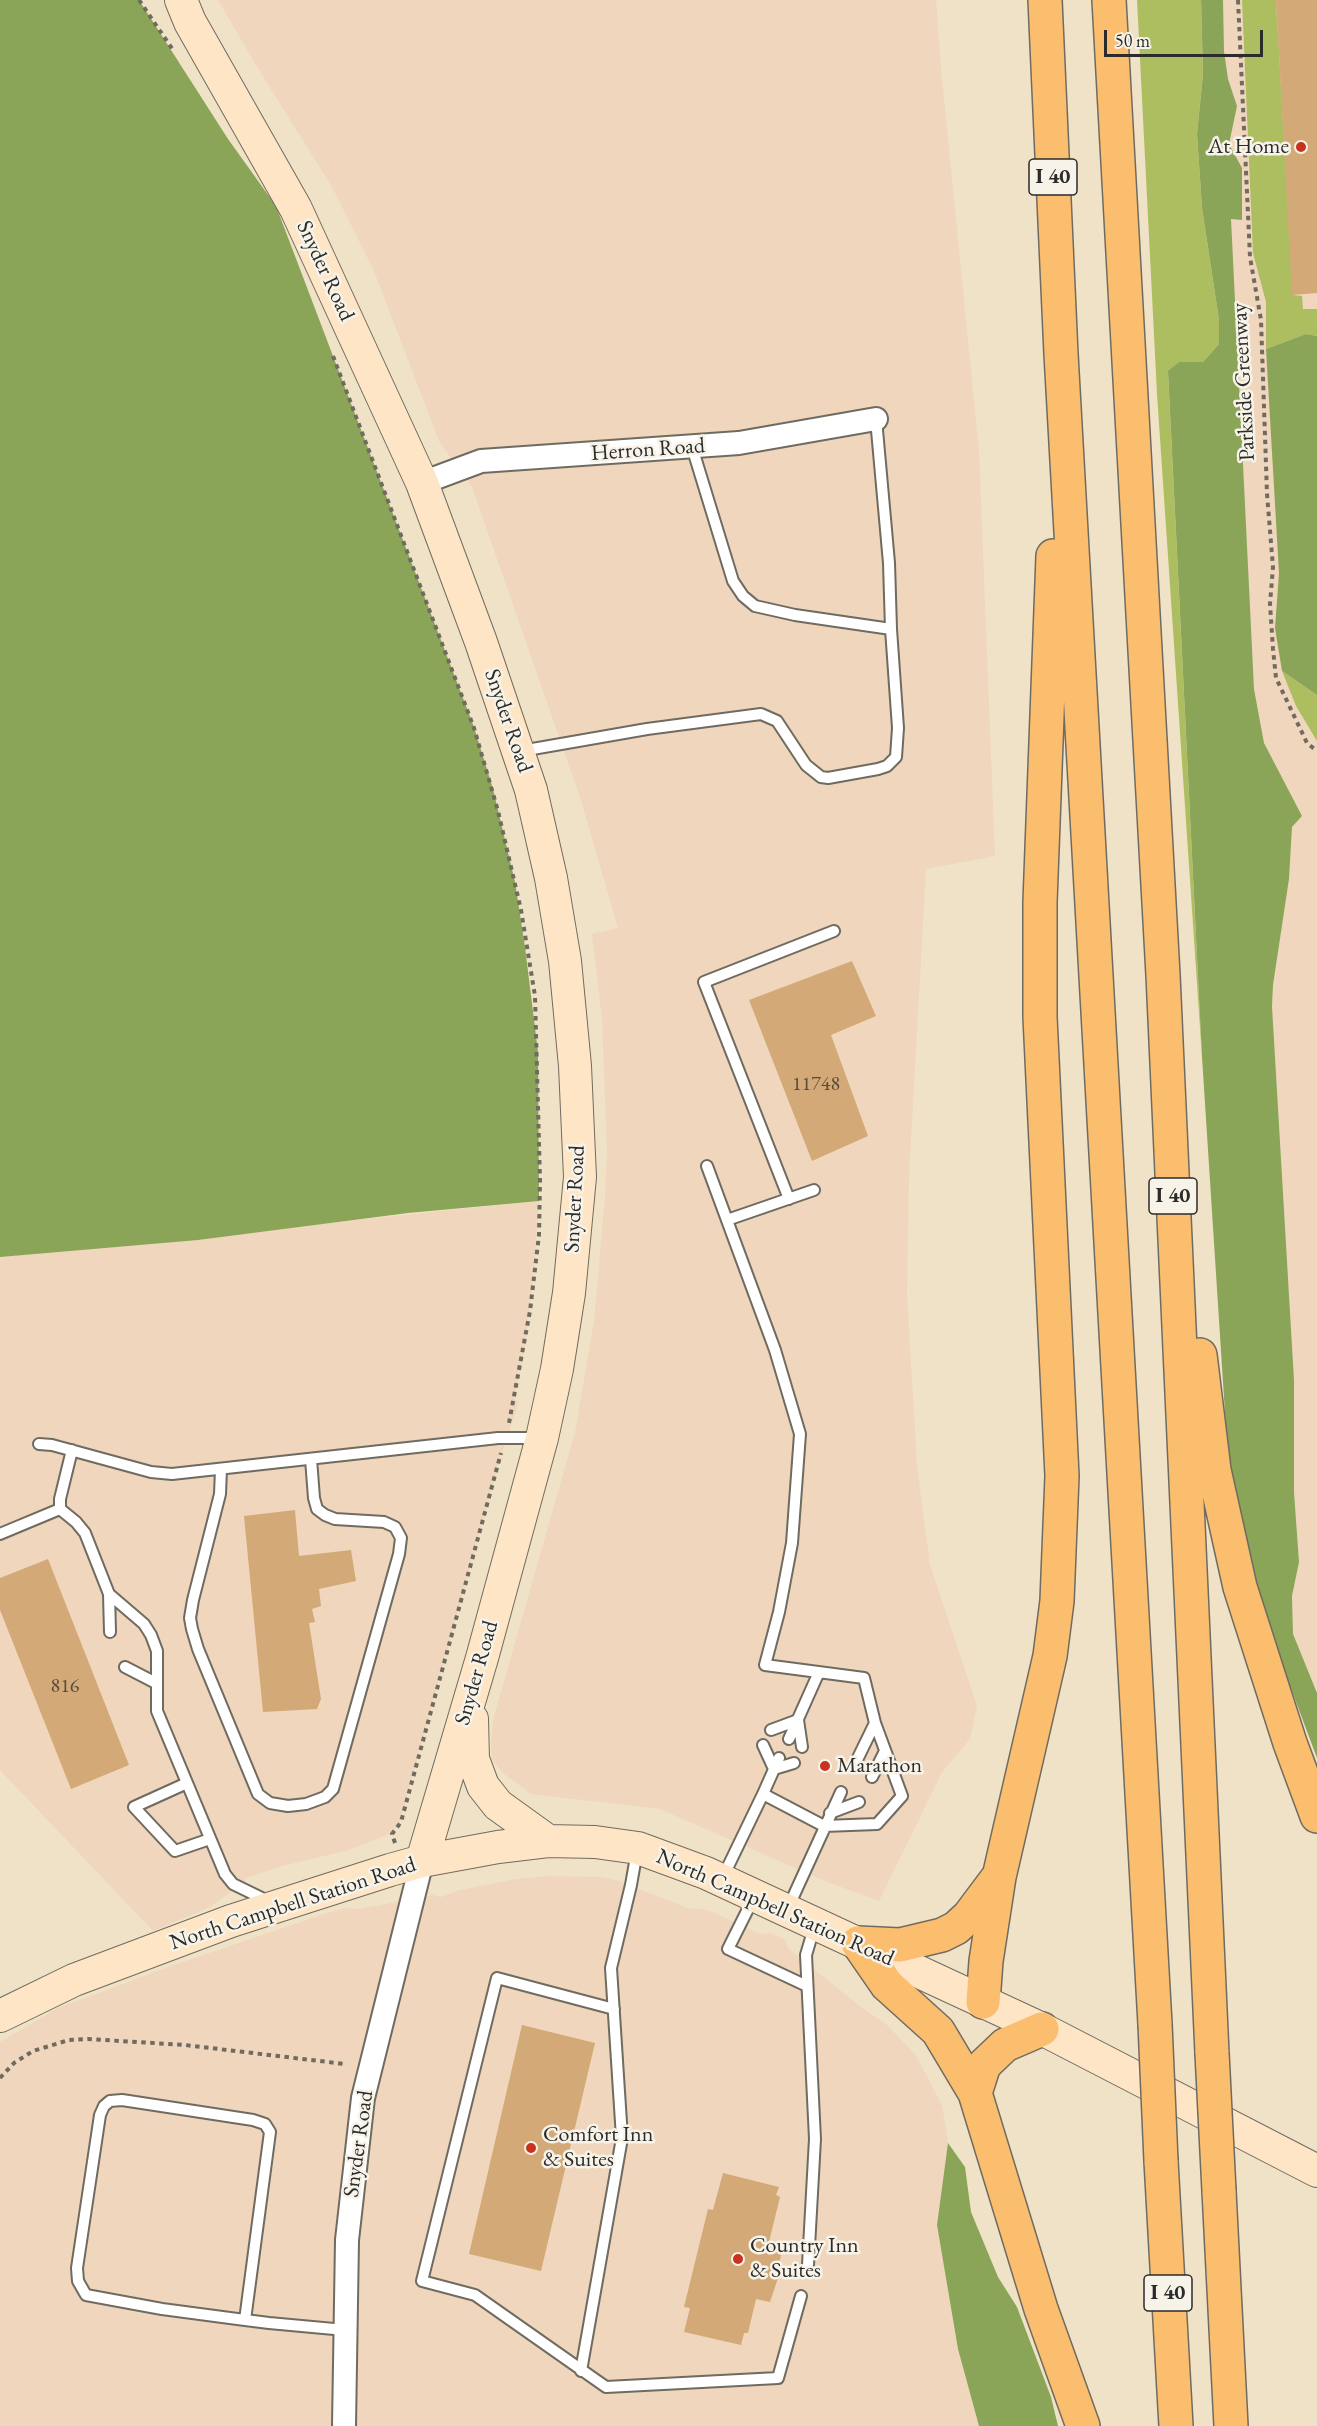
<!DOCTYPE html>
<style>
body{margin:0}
#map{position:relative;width:1317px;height:2426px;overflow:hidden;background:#f0e2c6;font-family:"EB Garamond",serif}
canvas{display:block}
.scale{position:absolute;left:1104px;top:30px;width:159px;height:27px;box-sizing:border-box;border:3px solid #2b2b2b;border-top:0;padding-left:8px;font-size:18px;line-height:21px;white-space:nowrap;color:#2b2b2b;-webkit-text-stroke:4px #f7f3e8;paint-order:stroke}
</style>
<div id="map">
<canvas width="1317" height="2426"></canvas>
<div class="scale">50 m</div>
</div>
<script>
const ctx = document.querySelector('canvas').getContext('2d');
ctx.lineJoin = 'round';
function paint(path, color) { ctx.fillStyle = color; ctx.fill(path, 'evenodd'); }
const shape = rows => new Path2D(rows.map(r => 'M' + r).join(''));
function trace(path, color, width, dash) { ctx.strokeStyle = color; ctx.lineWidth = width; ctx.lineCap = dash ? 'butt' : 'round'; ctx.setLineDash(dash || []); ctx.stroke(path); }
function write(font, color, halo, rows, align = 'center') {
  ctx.font = font + ' "EB Garamond",serif'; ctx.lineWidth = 5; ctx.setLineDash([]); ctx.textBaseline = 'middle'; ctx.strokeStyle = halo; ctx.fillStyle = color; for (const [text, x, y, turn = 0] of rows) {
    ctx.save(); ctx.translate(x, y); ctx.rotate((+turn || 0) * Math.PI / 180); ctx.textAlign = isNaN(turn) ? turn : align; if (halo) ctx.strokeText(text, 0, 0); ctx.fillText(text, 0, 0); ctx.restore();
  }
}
paint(shape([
 [218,0,936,0,941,69,979,451,995,856,926,869,909,1176,907,1294,917,1466,930,1565,977,1706,970,1739,942,1772,879,1901,825,1881,660,1809,531,1794,503,1773,492,1760,491,1745,493,1720,575,1432,594,1321,605,1197,607,1151,602,1019,592,934,618,928,581,800,472,487,439,441,374,271,332,187,262,75],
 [1218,0,1317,0,1317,1693,1293,1635,1292,1596,1299,1562,1294,1492,1294,1380,1272,1006,1273,985,1289,879,1292,827,1302,816,1264,743,1254,689],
 [539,1201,533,1278,526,1342,514,1399,519,1402,501,1456,399,1825,389,1834,349,1850,282,1866,246,1878,245,1882,208,1908,153,1931,0,1770,0,1257],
 [547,1876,601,1877,616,1880,687,1908,708,1910,760,1934,772,1933,785,1940,789,1949,861,2007,886,2024,915,2054,942,2105,948,2143,937,2225,958,2349,979,2426,0,2426,0,2042,58,2008,174,1965,330,1912,345,1908,359,1909,433,1895,441,1897,460,1890,516,1879]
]), '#efd6bc');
paint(shape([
 [1137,0,1201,0,1203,74,1197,134,1202,208,1219,320,1219,344,1203,362,1179,362,1168,372,1202,1057,1157,394],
 [1242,0,1276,0,1293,295,1302,296,1303,309,1317,309,1317,336,1306,334,1266,349,1266,302,1253,253],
 [1282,671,1317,695,1317,741,1296,706]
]), '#adbe61');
paint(shape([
 [0,0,139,0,228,139,276,206,474,727,493,789,515,882,525,947,538,1052,539,1201,408,1213,198,1240,0,1257],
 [1201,0,1223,0,1224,51,1228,79,1237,106,1229,144,1242,168,1242,220,1231,219,1254,689,1264,743,1302,816,1292,827,1289,879,1273,985,1272,1006,1294,1380,1294,1492,1299,1562,1292,1596,1293,1634,1317,1693,1317,1758,1265,1619,1229,1475,1202,1057,1168,371,1179,362,1203,362,1219,344,1219,320,1202,208,1197,134,1203,74],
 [1306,334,1317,336,1317,695,1282,671,1275,628,1279,573,1266,349],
 [948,2143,965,2167,971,2212,998,2277,1017,2307,1051,2397,1058,2426,979,2426,958,2349,937,2225]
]), '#8aa557');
paint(shape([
 [1276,0,1317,0,1317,293,1292,295],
 [852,961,876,1016,831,1035,868,1136,812,1161,749,1000],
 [295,1510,299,1556,351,1550,356,1581,319,1589,321,1606,312,1609,315,1622,309,1623,321,1699,317,1709,263,1712,244,1516],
 [48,1559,129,1765,71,1789,0,1610,0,1578],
 [522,2025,595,2043,541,2271,469,2254],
 [723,2173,779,2187,776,2195,780,2197,768,2246,782,2251,778,2268,781,2269,770,2302,756,2299,748,2333,744,2333,741,2345,684,2332,690,2308,684,2307,708,2209,713,2210]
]), '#d3aa77');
const lane = shape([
 [876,419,889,563,891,629],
 [521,751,647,729,761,714,777,721,806,765,821,777,828,778,878,769,887,766,896,757,898,728,891,629,795,615,755,606,743,596,733,581,692,447],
 [707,1166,775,1350,800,1434,792,1543,779,1612,765,1665,864,1678,875,1723,854,1766],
 [789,1199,704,982,834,931],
 [727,1220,814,1190],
 [39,1444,52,1445,151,1472,172,1474,498,1438,538,1438],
 [72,1450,60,1499,60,1509,76,1522,85,1533,109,1594,144,1624,151,1635,157,1651,157,1711,225,1874,233,1884,270,1902],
 [221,1469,220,1494,193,1600,190,1618,192,1629,198,1649,258,1794,270,1803,288,1806,306,1804,325,1797,333,1789,399,1554,401,1538,395,1527,384,1522,335,1519,325,1515,317,1509,314,1498,311,1459],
 [0,1534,60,1509],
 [109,1594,110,1632],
 [125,1667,156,1683],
 [771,1730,798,1720,802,1747],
 [789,1739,819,1672],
 [763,1745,774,1769,794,1763],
 [872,1777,885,1751],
 [187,1783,134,1807,175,1851,210,1839],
 [763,1794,779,1758],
 [830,1813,859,1802],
 [722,1879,763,1794,824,1826,877,1824,902,1796,875,1723],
 [754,1897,728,1949,807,1986],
 [788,1908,841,1792],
 [614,2009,497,1978,422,2281,475,2295,606,2387,778,2378,801,2296],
 [808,2265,815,2139,806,1955,814,1928],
 [245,2320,270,2132,265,2124,253,2120,122,2100,110,2101,104,2106,100,2115,77,2268,78,2281,86,2295,162,2309,245,2320,269,2323,345,2330],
 [581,2371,622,2138,611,1968,631,1885,637,1851]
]);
const street = shape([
 [422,483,481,461,739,443,876,419],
 [344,2426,347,2240,363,2098,422,1861]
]);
const secondary = shape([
 [181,0,190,22,296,209,422,483,481,642,531,790,551,878,565,961,575,1066,580,1177,569,1293,557,1369,542,1438,482,1658,422,1861],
 [472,1719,473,1759,483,1786,498,1805,548,1841],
 [0,2016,74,1980,231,1921,390,1870,422,1861,498,1847,548,1841,595,1842,638,1848,706,1873,1042,2029,1317,2171]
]);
const highway = shape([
 [1045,0,1061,354,1155,2024],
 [1109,0,1163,975,1212,2053],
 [1200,1355,1214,1470,1240,1587,1290,1743,1317,1816],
 [858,1943,887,1985,938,2031,975,2093,1041,2309,1083,2426],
 [858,1943,900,1945,942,1935,956,1928,969,1916,996,1880],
 [983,2002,986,1961,999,1877,1050,1656,1057,1601,1062,1476,1040,1017,1040,902,1053,556],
 [975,2093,984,2065,1005,2045,1042,2029],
 [1161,2161,1176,2426],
 [1219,2191,1231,2426]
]);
trace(lane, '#706b61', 14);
trace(street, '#706b61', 26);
trace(secondary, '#706b61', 34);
trace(highway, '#706b61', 36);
trace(shape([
 [139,0,173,50],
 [1238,0,1250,257,1261,320,1267,494,1273,567,1270,604,1273,649,1276,678,1307,743,1317,751],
 [333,356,474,728,498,811,521,910,535,996,540,1181,539,1235,530,1311,509,1423],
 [395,1843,392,1834,401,1822,501,1453],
 [0,2078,14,2063,33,2051,69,2040,88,2039,185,2045,345,2064]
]), '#706b61', 4, [4.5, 4.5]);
trace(lane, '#fff', 10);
trace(street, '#fff', 22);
trace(secondary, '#fde5c5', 32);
trace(highway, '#fabe6e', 33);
const highwayBridge = shape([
 [1155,2024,1161,2161],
 [1212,2053,1219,2191]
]);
trace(highwayBridge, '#706b61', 36, []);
trace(highwayBridge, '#fabe6e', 33);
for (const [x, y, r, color] of [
 [1301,147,6,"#c8321e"],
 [825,1766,6,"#c8321e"],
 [531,2148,6,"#c8321e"],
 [738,2259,6,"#c8321e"]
]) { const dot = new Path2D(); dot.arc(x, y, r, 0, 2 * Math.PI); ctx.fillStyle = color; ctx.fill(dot); trace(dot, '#f7f3e8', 2); }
write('20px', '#554b3e', null, [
 ["11748",816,1085],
 ["816",65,1687]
]);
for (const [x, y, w] of [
 [1053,177,48],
 [1173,1196,48],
 [1168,2293,48]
]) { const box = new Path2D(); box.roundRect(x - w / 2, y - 18, w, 36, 4.5); ctx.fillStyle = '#f7f3e8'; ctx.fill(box); trace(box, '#2b2b2b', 1.5); }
write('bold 21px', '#2b2b2b', null, [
 ["I 40",1053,177],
 ["I 40",1173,1196],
 ["I 40",1168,2293]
]);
write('22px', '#2b2b2b', '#f7f3e8', [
 ["At Home",1289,147,"right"],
 ["Marathon",837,1766],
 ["Comfort Inn",543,2135],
 ["& Suites",543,2160],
 ["Country Inn",750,2246],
 ["& Suites",750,2271]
], 'left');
write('22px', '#2b2b2b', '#f7f3e8', [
 ["Snyder Road",325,271,65],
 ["Parkside Greenway",1244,382,-93],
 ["Herron Road",648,450,-4],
 ["Snyder Road",508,721,71],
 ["Snyder Road",575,1199,-87],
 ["Snyder Road",477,1673,-74],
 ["North Campbell Station Road",293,1904,-18],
 ["North Campbell Station Road",775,1908,24],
 ["Snyder Road",359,2144,-82]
]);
</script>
